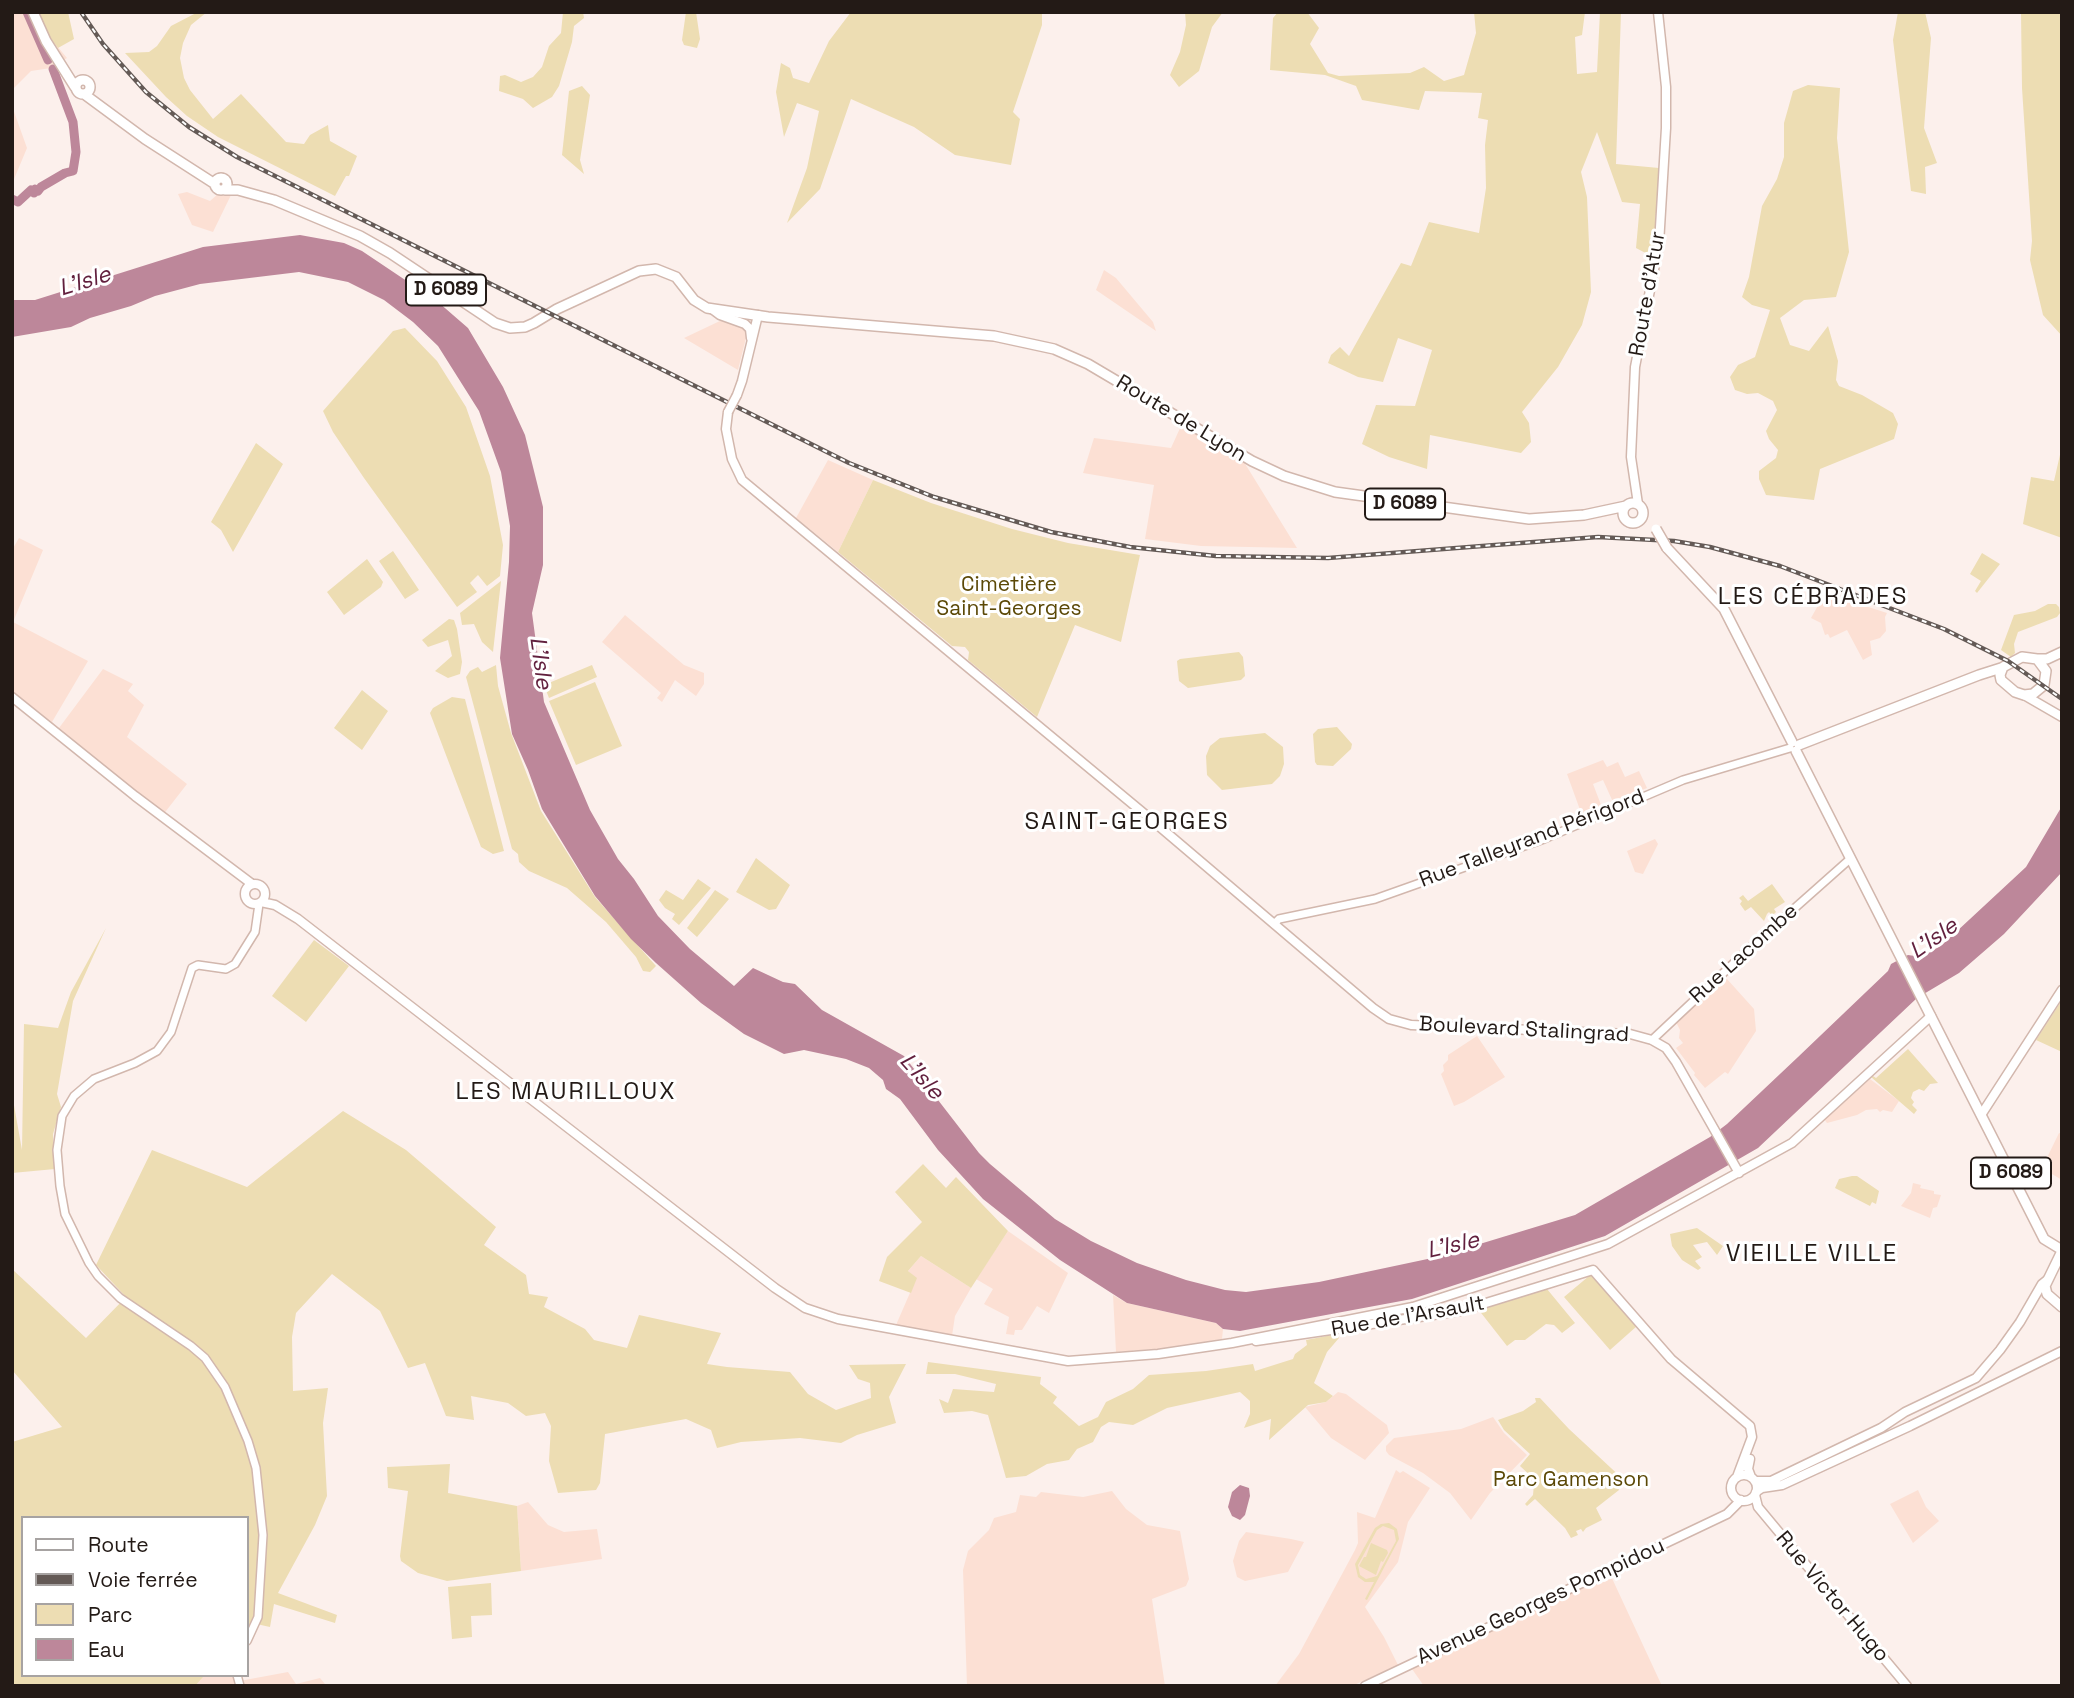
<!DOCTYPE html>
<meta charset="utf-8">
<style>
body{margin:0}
#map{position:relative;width:2074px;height:1698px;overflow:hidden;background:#fcf0ec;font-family:"Space Grotesk",sans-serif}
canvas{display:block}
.frame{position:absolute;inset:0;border:14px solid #231a16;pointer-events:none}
.legend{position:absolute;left:21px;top:1516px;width:228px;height:161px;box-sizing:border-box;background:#fff;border:2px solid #a7a3a2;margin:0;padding:9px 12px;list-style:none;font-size:21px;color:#231a16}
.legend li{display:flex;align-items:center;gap:14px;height:35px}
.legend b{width:35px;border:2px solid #a7a3a2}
</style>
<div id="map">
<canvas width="2074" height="1698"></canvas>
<div class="frame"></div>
<ul class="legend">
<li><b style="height:9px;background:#fff"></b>Route</li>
<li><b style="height:9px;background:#645a56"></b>Voie ferrée</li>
<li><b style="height:19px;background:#edddb3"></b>Parc</li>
<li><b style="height:19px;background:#bd879a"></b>Eau</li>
</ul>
</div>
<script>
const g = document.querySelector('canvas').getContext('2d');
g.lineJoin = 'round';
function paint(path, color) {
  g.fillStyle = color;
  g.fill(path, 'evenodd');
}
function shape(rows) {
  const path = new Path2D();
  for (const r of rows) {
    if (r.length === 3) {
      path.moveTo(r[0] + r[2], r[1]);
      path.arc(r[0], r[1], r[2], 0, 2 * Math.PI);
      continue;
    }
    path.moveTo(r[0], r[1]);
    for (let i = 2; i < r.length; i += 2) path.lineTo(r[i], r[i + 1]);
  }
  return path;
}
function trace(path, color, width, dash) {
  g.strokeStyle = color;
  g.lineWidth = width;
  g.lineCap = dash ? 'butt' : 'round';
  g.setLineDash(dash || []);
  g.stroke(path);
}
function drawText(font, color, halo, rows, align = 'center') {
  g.font = font + ' "Space Grotesk",sans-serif';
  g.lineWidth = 6;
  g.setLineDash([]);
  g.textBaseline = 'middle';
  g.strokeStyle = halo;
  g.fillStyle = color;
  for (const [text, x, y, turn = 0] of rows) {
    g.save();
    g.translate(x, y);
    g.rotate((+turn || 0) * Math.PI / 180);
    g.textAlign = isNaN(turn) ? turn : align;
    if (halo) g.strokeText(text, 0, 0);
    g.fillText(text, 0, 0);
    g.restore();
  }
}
paint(shape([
 [12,12,38,12,47,34,67,58,51,68,31,71,12,90],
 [12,106,27,148,12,184],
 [187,192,210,201,218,194,231,195,213,232,192,225,178,194],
 [1104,270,1116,278,1153,322,1156,331,1096,290],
 [722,320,744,327,747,334,738,370,684,338],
 [1181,426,1244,462,1297,548,1201,546,1145,539,1154,485,1083,473,1094,438,1171,448],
 [828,460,873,480,838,552,796,518],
 [19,538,43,550,13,622,88,661,52,722,59,728,103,669,133,684,128,691,144,705,127,737,187,784,159,820,12,703,12,550],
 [1825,593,1887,613,1885,617,1886,631,1880,638,1870,641,1872,655,1863,660,1847,630,1830,638,1828,634,1825,635,1821,623,1811,618],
 [625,615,684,665,704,673,704,684,696,696,675,680,662,702,657,698,661,693,602,642],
 [1603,760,1607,767,1618,762,1625,777,1639,771,1647,788,1613,802,1603,780,1593,784,1603,810,1583,818,1567,774],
 [1655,839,1658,844,1643,874,1635,872,1627,851],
 [1722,979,1727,979,1754,1009,1756,1031,1728,1074,1725,1072,1705,1088,1694,1075,1695,1073,1676,1048,1683,1043,1679,1038,1680,1030,1676,1022],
 [1477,1036,1505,1077,1464,1102,1454,1106,1441,1074,1444,1071,1443,1065,1448,1060,1448,1055],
 [1870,1079,1899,1101,1892,1112,1883,1110,1880,1112,1877,1109,1866,1110,1857,1115,1827,1123,1824,1119],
 [2059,1133,2062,1134,2062,1180,2042,1168],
 [1913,1183,1921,1185,1920,1188,1934,1191,1934,1194,1941,1195,1937,1207,1933,1208,1930,1218,1901,1206,1911,1193],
 [1008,1231,1068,1273,1049,1313,1037,1306,1022,1330,1015,1330,1014,1335,1006,1334,1009,1317,984,1304,993,1289,976,1279],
 [921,1256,971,1288,955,1316,952,1336,896,1325,916,1279,908,1271],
 [1113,1295,1127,1303,1216,1323,1223,1329,1222,1339,1169,1348,1116,1352],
 [1338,1392,1346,1394,1387,1425,1389,1433,1365,1460,1331,1438,1305,1407,1326,1402],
 [1493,1417,1504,1433,1527,1455,1490,1493,1471,1520,1450,1493,1423,1473,1389,1455,1386,1451,1386,1446,1394,1438,1461,1429],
 [1396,1470,1400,1473,1403,1471,1430,1488,1408,1522,1398,1562,1365,1607,1384,1637,1398,1665,1352,1686,1275,1686,1299,1654,1355,1550,1358,1543,1357,1512,1375,1518],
 [1918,1490,1926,1507,1939,1521,1913,1543,1890,1504],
 [1112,1491,1126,1509,1147,1525,1180,1531,1189,1579,1186,1586,1152,1599,1165,1686,967,1686,963,1570,968,1551,989,1530,994,1518,1016,1512,1020,1495,1036,1497,1041,1492,1083,1497],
 [528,1502,548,1525,564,1532,597,1529,602,1559,521,1571,517,1506],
 [1246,1532,1291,1539,1304,1542,1288,1572,1245,1581,1237,1577,1233,1561,1239,1541],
 [1610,1574,1662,1686,1424,1686,1412,1669],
 [288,1672,296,1684,320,1678,325,1684,332,1686,195,1686,205,1675,234,1675,234,1682]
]), '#fce0d4');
paint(shape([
 [38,12,68,12,74,39,58,48,47,34],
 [198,12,207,12,191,25,183,43,180,58,184,78,190,90,213,119,241,94,286,142,304,144,310,135,328,125,330,141,357,156,349,176,346,176,335,196,218,137,187,116,166,97,125,53,149,52,157,46,171,26],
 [563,12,583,12,584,18,574,26,572,42,559,86,552,97,533,108,523,99,499,91,500,76,505,75,521,82,533,77,542,67,549,46,561,33],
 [686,12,696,12,700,39,697,48,684,45,682,40],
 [851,12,1042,12,1042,25,1013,112,1020,119,1011,165,955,155,914,127,851,99,820,189,787,223,807,168,819,111,797,103,784,137,776,92,781,63,790,68,793,78,809,83,829,41],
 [1185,12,1223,12,1212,27,1199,71,1179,87,1170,75,1180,52,1186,25],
 [1278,12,1307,12,1319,28,1310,44,1328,73,1339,76,1410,73,1424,67,1444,81,1464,75,1476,33,1474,12,1585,12,1582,35,1575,37,1577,74,1597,72,1600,12,1621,12,1616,164,1659,168,1653,257,1636,248,1640,204,1622,202,1597,132,1581,172,1587,197,1591,292,1582,325,1558,367,1522,412,1529,423,1531,442,1521,453,1430,435,1427,469,1389,457,1362,444,1376,405,1415,406,1432,350,1398,338,1383,382,1358,377,1328,363,1331,355,1340,347,1349,356,1401,263,1411,266,1429,222,1479,233,1486,188,1485,145,1488,120,1478,118,1482,93,1425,91,1419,110,1362,100,1356,86,1325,75,1270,70,1273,18],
 [1898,12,1925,12,1931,38,1924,128,1937,163,1925,167,1926,194,1911,191,1893,40],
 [2021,12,2062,12,2062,336,2043,315,2030,260,2032,241,2022,88],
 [1808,85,1840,88,1837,138,1849,252,1836,297,1804,300,1780,318,1790,345,1809,351,1828,326,1838,361,1836,380,1839,386,1862,395,1893,413,1898,424,1894,439,1820,469,1814,500,1766,495,1759,479,1759,471,1776,458,1778,450,1769,439,1766,431,1777,410,1773,401,1758,393,1747,394,1735,390,1730,377,1738,365,1755,357,1770,310,1752,305,1742,297,1749,277,1762,206,1777,179,1784,157,1784,123,1793,91],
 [582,86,590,95,580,160,584,174,562,155,569,91],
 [405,328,437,361,466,407,490,476,503,545,500,576,487,586,478,575,470,583,477,592,457,607,364,478,333,432,323,411,393,331],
 [256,443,283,464,233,552,221,530,211,522],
 [2062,446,2062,538,2023,524,2031,477,2054,481],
 [873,480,931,503,1012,529,1068,543,1140,555,1121,642,1075,625,1037,717,968,660,969,652,965,647,952,646,838,552],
 [393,551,419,590,405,599,379,561],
 [1982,553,2000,564,1977,593,1975,591,1981,581,1970,574],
 [367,559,383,582,381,587,344,615,327,592],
 [501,581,493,652,482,642,474,624,462,625,460,613],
 [2048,604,2056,604,2059,607,2060,613,2057,617,2018,632,2014,644,2015,653,2011,657,2001,650,2014,615,2035,611],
 [449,619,454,620,457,629,462,662,460,674,448,678,435,671,452,656,448,640,428,647,422,640],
 [1239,652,1243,657,1245,676,1241,680,1188,688,1179,681,1177,661,1180,659],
 [496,665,498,686,511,733,541,811,595,897,656,966,650,972,643,971,636,957,606,922,567,888,529,871,519,862,518,854,512,849,466,677,470,671,478,667,482,672],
 [592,665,597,677,549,698,544,685],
 [595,682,622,746,576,765,549,701],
 [362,690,388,711,362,750,334,728],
 [452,697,465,699,504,851,493,854,481,847,430,713,433,708],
 [1337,727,1352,744,1351,749,1333,766,1317,765,1315,762,1313,734,1318,729],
 [1265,733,1283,747,1284,764,1280,776,1272,784,1222,790,1207,775,1206,756,1210,746,1220,738],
 [756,858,790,885,776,909,769,910,736,892],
 [698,879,711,888,679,925,672,919,675,914,665,908,659,900,666,890,683,900],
 [1772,884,1785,902,1774,909,1776,912,1772,916,1769,912,1767,914,1764,921,1751,907,1745,911,1740,904,1742,901,1739,898,1743,895,1748,901],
 [715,890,729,899,697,937,687,928],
 [106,928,73,1001,57,1094,61,1107,53,1134,55,1169,12,1173,12,1094,22,1150,24,1024,58,1028,71,992],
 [314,940,349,966,306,1022,272,996],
 [2062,1000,2062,1052,2036,1040],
 [1908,1049,1938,1083,1930,1084,1924,1091,1919,1089,1913,1092,1911,1098,1914,1102,1912,1105,1917,1110,1914,1114,1871,1077,1873,1076,1876,1078],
 [343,1111,406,1150,496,1227,484,1245,526,1275,529,1294,548,1297,544,1307,585,1329,594,1340,627,1348,639,1315,721,1333,707,1364,727,1367,790,1372,808,1394,836,1410,871,1398,870,1383,858,1379,849,1365,906,1364,889,1397,896,1423,857,1435,841,1443,800,1438,741,1442,717,1448,711,1430,686,1419,605,1434,600,1483,596,1490,558,1493,549,1461,551,1426,545,1413,526,1416,508,1403,471,1396,474,1420,446,1416,425,1363,408,1368,380,1311,332,1274,296,1313,292,1337,293,1391,328,1388,323,1423,327,1496,315,1525,278,1593,337,1615,335,1623,274,1604,270,1627,252,1623,247,1634,247,1518,23,1518,23,1675,205,1675,195,1686,12,1686,12,1442,62,1427,12,1370,12,1269,86,1338,126,1297,96,1265,152,1150,247,1187],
 [923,1164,946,1188,956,1177,1008,1231,971,1288,921,1256,908,1271,917,1278,911,1293,879,1281,887,1257,922,1222,895,1192],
 [1852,1176,1857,1176,1879,1191,1876,1204,1872,1202,1870,1206,1835,1188,1839,1179],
 [1697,1228,1723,1246,1717,1255,1707,1242,1693,1245,1702,1257,1695,1261,1701,1268,1698,1270,1682,1260,1672,1246,1670,1234],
 [1594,1275,1637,1326,1610,1350,1564,1297,1589,1276],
 [1547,1289,1575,1323,1562,1333,1554,1325,1546,1324,1525,1340,1515,1340,1507,1346,1478,1309],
 [1337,1334,1339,1338,1327,1352,1314,1383,1333,1396,1326,1402,1308,1405,1269,1440,1271,1419,1244,1428,1250,1414,1250,1401,1240,1392,1167,1408,1133,1425,1109,1422,1101,1427,1093,1442,1077,1449,1069,1460,1047,1464,1026,1476,1006,1478,988,1415,972,1411,944,1413,939,1399,948,1403,953,1389,994,1392,996,1384,955,1374,926,1374,928,1362,1041,1377,1040,1384,1057,1397,1053,1403,1079,1426,1098,1417,1106,1402,1133,1389,1149,1375,1206,1371,1253,1364,1255,1371,1293,1359,1295,1354,1307,1345,1306,1340],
 [1535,1398,1540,1398,1569,1429,1625,1481,1618,1487,1619,1490,1596,1508,1602,1520,1586,1528,1583,1532,1581,1529,1576,1531,1578,1535,1571,1538,1565,1528,1535,1499,1527,1506,1525,1504,1533,1495,1534,1484,1532,1477,1520,1466,1530,1454,1504,1430,1498,1420,1523,1411,1536,1402],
 [450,1464,448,1493,517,1506,521,1571,447,1581,418,1573,401,1561,400,1556,408,1491,388,1488,387,1467],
 [1389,1523,1397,1529,1399,1539,1367,1600,1365,1599,1374,1582,1365,1582,1358,1577,1355,1564,1375,1528,1381,1524],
 [1383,1526,1394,1530,1396,1541,1377,1576,1366,1579,1360,1575,1358,1565,1377,1530],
 [1371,1543,1387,1550,1388,1553,1383,1562,1381,1561,1376,1575,1359,1566,1364,1557,1366,1557],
 [491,1583,492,1615,471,1616,472,1637,452,1639,448,1587]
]), '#edddb3');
paint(shape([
 [300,235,344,243,362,251,438,302,468,328,503,387,525,435,543,507,543,565,532,613,544,702,590,810,618,859,634,879,658,916,690,949,734,986,753,968,783,982,795,984,822,1010,904,1056,979,1153,990,1164,1055,1219,1091,1241,1137,1263,1186,1280,1225,1290,1246,1292,1319,1282,1437,1257,1575,1215,1710,1137,1727,1124,1798,1057,1888,971,1891,964,1908,955,1922,957,1942,945,2026,867,2062,806,2062,872,2004,934,1959,973,1917,998,1758,1148,1605,1236,1412,1299,1240,1331,1223,1329,1216,1323,1127,1303,1060,1260,983,1199,938,1150,900,1099,886,1089,883,1080,869,1068,846,1059,804,1050,784,1054,744,1034,701,1003,656,963,631,939,595,896,542,809,528,770,512,734,500,658,509,562,510,526,501,472,479,411,438,346,413,322,384,300,348,282,299,272,200,284,155,296,131,306,90,318,71,327,12,337,12,300,35,300,203,247],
 [1240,1485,1249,1488,1250,1496,1245,1515,1240,1520,1232,1516,1228,1507,1232,1492]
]), '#bd879a');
trace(shape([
 [27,12,48,60],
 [12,199,18,202,31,190,34,193,35,189,38,191,41,187,65,173,73,171,76,152,73,122,53,69]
]), '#bd879a', 9);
const tertiary = shape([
 [1274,924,1279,919,1375,899,1544,839,1683,780,1790,748],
 [1652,1040,1752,946,1850,859],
 [247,1641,258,1617,263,1535,256,1468,248,1441,225,1387,205,1358,191,1346,120,1298,98,1276,89,1263,65,1214,60,1186,57,1150,62,1116,74,1096,94,1079,135,1063,157,1051,171,1032,192,968,198,965,226,969,235,964,255,932,259,904],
 [237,1675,240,1686]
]);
const secondary = shape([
 [712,309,720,315,745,324,750,329,751,338],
 [737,395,742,381,758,315],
 [728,412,726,429,732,459,742,480,1147,816,1373,1008,1389,1019,1411,1025,1630,1034,1652,1040,1666,1048,1676,1062,1739,1173],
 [1638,504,1631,457,1635,367,1659,244,1666,128,1666,87,1658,12],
 [2024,695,2062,717],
 [12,697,135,796,252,884],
 [255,894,10],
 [261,902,275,905,298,919,775,1288,805,1308,838,1319,1068,1361,1158,1354,1232,1343,1413,1307,1608,1244,1792,1143,1931,1016],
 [1981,1115,2062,990],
 [1256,1341,1460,1311,1593,1270,1671,1359,1750,1426,1752,1437,1737,1477],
 [1750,1459,1748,1469,1751,1477],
 [1744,1488,13],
 [1755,1481,1771,1481,1881,1428,1905,1412,1976,1378,2000,1350,2020,1322,2042,1284,2047,1280],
 [1756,1492,1762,1488,1782,1485,1910,1426,2062,1351],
 [1755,1495,1758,1507,1907,1686],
 [1365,1686,1727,1514,1741,1500]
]);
const primary = shape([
 [33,12,46,41,75,87],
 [83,87,7],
 [84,94,145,139,215,184],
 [221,184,6],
 [225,190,238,190,274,200,360,236,390,253,495,323,510,328,525,327,534,323,557,309,639,271,656,269,676,277,694,300,707,308,768,317,994,336,1054,349,1088,364,1252,461,1284,476,1335,492,1529,519,1584,515,1626,506],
 [1633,513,10],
 [1667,548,1724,609,1792,742],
 [2022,657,2037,659,2046,671,2044,685,2033,694,2024,695,2015,692,2001,680,2000,675,2003,667,2022,657],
 [2037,659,2047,659,2062,652],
 [1799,745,1979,675,2001,668],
 [1796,751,2044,1239,2062,1250],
 [2062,1251,2045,1286,2047,1294,2062,1307]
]);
trace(tertiary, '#d2b7ad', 10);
trace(secondary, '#d2b7ad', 11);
trace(primary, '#d2b7ad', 12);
trace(tertiary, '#fff', 7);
trace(secondary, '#fff', 8);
trace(primary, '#fff', 9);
const rail = shape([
 [81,12,103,44,146,92,189,127,237,157,849,463,934,497,1051,532,1130,547,1216,556,1328,558,1598,537,1674,541,1710,547,1780,566,1944,629,2008,661,2062,699]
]);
trace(rail, '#645a56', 4.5);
trace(rail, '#fff', 2, [5]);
const secondaryBridge = shape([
 [728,412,737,395]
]);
const primaryBridge = shape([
 [1656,529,1667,548]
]);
trace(secondaryBridge, '#d2b7ad', 11, []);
trace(primaryBridge, '#d2b7ad', 12, []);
trace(secondaryBridge, '#fff', 8);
trace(primaryBridge, '#fff', 9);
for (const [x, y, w] of [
 [446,290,80],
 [1405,504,80],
 [2011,1173,80]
]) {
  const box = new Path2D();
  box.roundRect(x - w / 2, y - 15.5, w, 31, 5);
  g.fillStyle = '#fff';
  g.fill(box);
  trace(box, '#231a16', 2);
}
drawText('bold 19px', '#231a16', null, [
 ["D 6089",446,290],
 ["D 6089",1405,504],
 ["D 6089",2011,1173]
]);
drawText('21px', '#231a16', '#fff', [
 ["Route d'Atur",1648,294,-80],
 ["Route de Lyon",1181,419,31],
 ["Rue Talleyrand Périgord",1532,839,-21],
 ["Rue Lacombe",1744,954,-42],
 ["Boulevard Stalingrad",1524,1030,3],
 ["Rue de l'Arsault",1408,1317,-10],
 ["Rue Victor Hugo",1832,1597,50],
 ["Avenue Georges Pompidou",1541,1602,-25]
]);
drawText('21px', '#5b4806', '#fff', [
 ["Cimetière",1009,585],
 ["Saint-Georges",1009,609],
 ["Parc Gamenson",1571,1480]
]);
drawText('italic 23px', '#611f3d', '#fff', [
 ["L'Isle",85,282,-17],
 ["L'Isle",540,663,82],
 ["L'Isle",1934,939,-35],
 ["L'Isle",921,1077,48],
 ["L'Isle",1453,1246,-13]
]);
g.letterSpacing = '2px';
drawText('24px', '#231a16', '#fff', [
 ["LES CÉBRADES",1813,597],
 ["SAINT-GEORGES",1127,822],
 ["LES MAURILLOUX",566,1092],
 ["VIEILLE VILLE",1812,1254]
]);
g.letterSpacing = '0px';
</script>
